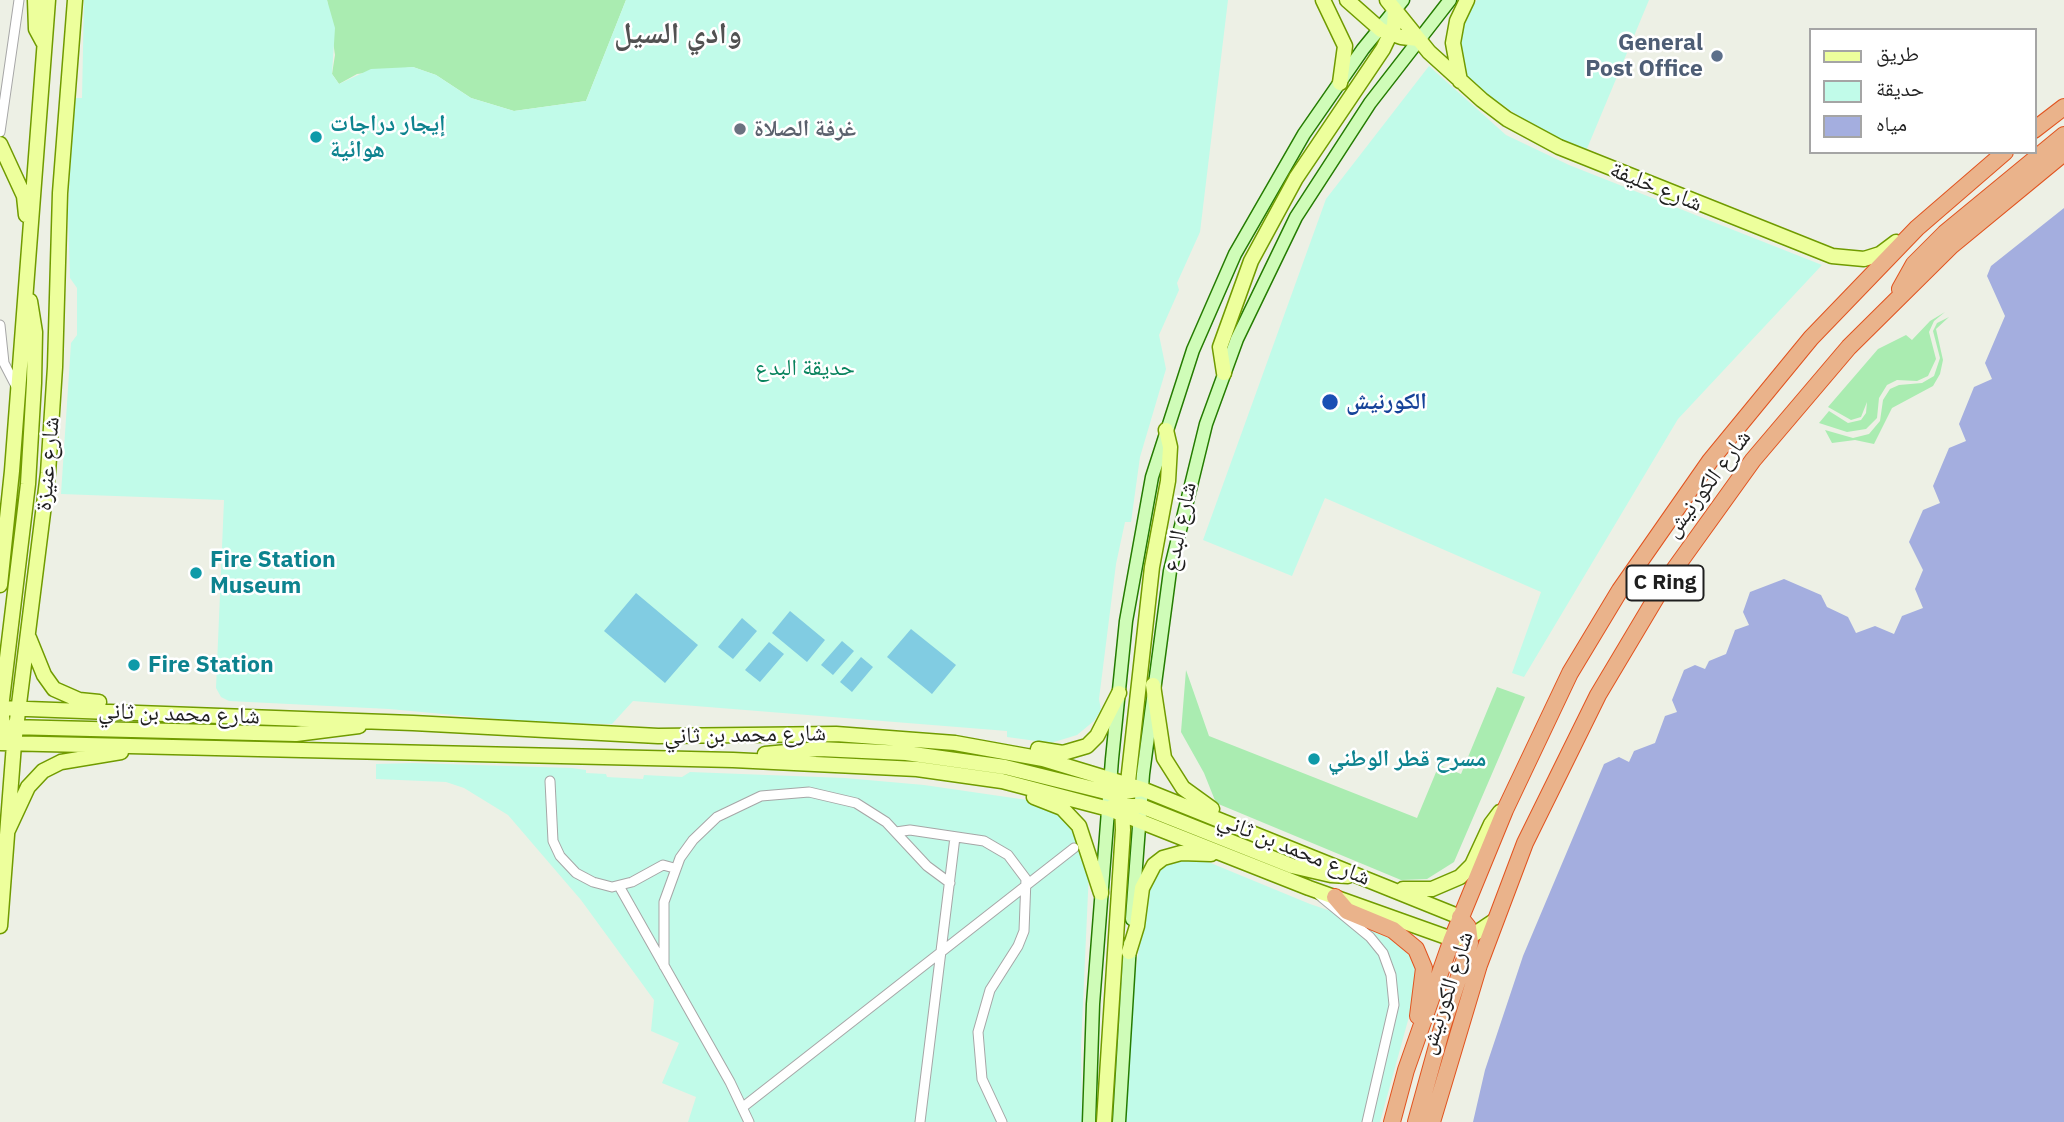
<!DOCTYPE html>
<meta charset="utf-8">
<style>
body{margin:0}
#map{position:relative;width:2064px;height:1122px;overflow:hidden;background:#edf0e5;font-family:"IBM Plex Sans","Noto Naskh Arabic",sans-serif}
canvas{display:block}
.legend{position:absolute;left:1809px;top:28px;width:228px;height:126px;box-sizing:border-box;background:#fff;border:2px solid #a5a5a5;margin:0;padding:9px 12px;list-style:none;font-size:21px;color:#1f1f1f}
.legend li{display:flex;align-items:center;gap:14px;height:35px}
.legend b{width:35px;border:2px solid #a5a5a5}
</style>
<div id="map">
<canvas width="2064" height="1122"></canvas>
<ul class="legend">
<li><b style="height:9px;background:#edff9c"></b>طريق</li>
<li><b style="height:19px;background:#c1fbe9"></b>حديقة</li>
<li><b style="height:19px;background:#a4aedf"></b>مياه</li>
</ul>
</div>
<script>
const g = document.querySelector('canvas').getContext('2d');
g.lineJoin = 'round';
function paint(path, color) {
  g.fillStyle = color;
  g.fill(path, 'evenodd');
}
function shape(rows) {
  const path = new Path2D();
  for (const r of rows) {
    path.moveTo(r[0], r[1]);
    for (let i = 2; i < r.length; i += 2) path.lineTo(r[i], r[i + 1]);
  }
  return path;
}
function trace(path, color, width, dash) {
  g.strokeStyle = color;
  g.lineWidth = width;
  g.lineCap = dash ? 'butt' : 'round';
  g.setLineDash(dash || []);
  g.stroke(path);
}
function drawText(font, color, halo, rows, align = 'center') {
  g.font = font + ' "IBM Plex Sans","Noto Naskh Arabic",sans-serif';
  g.lineWidth = 5;
  g.setLineDash([]);
  g.textBaseline = 'middle';
  g.strokeStyle = halo;
  g.fillStyle = color;
  for (const [text, x, y, turn = 0] of rows) {
    g.save();
    g.translate(x, y);
    g.rotate((+turn || 0) * Math.PI / 180);
    g.textAlign = isNaN(turn) ? turn : align;
    if (halo) g.strokeText(text, 0, 0);
    g.fillText(text, 0, 0);
    g.restore();
  }
}
paint(shape([
 [327,0,626,0,586,101,514,111,471,98,436,75,413,67,357,74,339,84,332,74,335,55],
 [1945,312,1934,321,1929,332,1936,359,1928,376,1917,381,1897,380,1887,385,1879,398,1877,418,1866,429,1847,432,1819,423,1829,411,1848,423,1861,420,1866,413,1867,402,1861,417,1851,420,1828,407,1878,349,1906,335,1912,340,1930,321],
 [1949,317,1936,329,1943,360,1940,374,1933,386,1892,408,1874,444,1855,440,1832,443,1825,430,1853,438,1869,434,1880,421,1883,400,1890,389,1899,385,1922,383,1934,376,1940,358,1933,331,1937,323],
 [1186,670,1209,736,1417,818,1439,765,1461,774,1497,687,1525,697,1454,862,1427,879,1401,880,1216,803,1204,773,1181,732]
]), '#aaecb1');
paint(shape([
 [84,0,327,0,335,28,332,74,339,84,371,69,413,67,436,75,471,98,514,111,586,101,626,0,1228,0,1200,232,1177,283,1179,290,1159,335,1166,369,1140,457,1131,522,1125,522,1116,564,1099,699,1101,710,1094,721,1077,735,1051,743,1007,737,1007,731,633,701,612,724,541,723,389,709,229,701,221,697,216,688,224,500,61,494,71,343,77,335,77,288,70,278,68,214,73,98,82,98],
 [1477,0,1649,0,1586,151,1536,128,1471,83,1458,58,1463,20],
 [1429,66,1506,135,1569,165,1822,265,1678,419,1524,677,1512,673,1541,592,1325,498,1292,576,1203,540,1326,199],
 [413,763,572,768,586,770,586,773,606,774,607,777,643,779,644,775,682,777,690,772,845,778,924,785,1041,802,1071,822,1089,871,1081,1047,1082,1122,688,1122,696,1097,662,1083,679,1043,651,1031,654,1000,581,900,508,815,464,788,446,782,376,779,376,764],
 [1172,858,1201,859,1310,904,1375,926,1403,943,1416,965,1415,995,1380,1122,1125,1122,1134,983,1149,878]
]), '#c1fbe9');
paint(shape([
 [636,593,698,645,665,683,604,631],
 [790,611,825,640,807,662,772,633],
 [742,618,757,631,733,659,718,647],
 [911,629,956,665,932,694,887,657],
 [842,641,854,651,833,675,821,665],
 [769,642,784,654,760,682,745,670],
 [861,657,873,667,852,692,840,682]
]), '#81cce2');
paint(shape([
 [2064,208,2064,1122,1473,1122,1485,1070,1523,956,1604,764,1619,757,1629,762,1634,751,1655,743,1665,716,1677,712,1672,700,1684,670,1695,665,1705,669,1709,661,1726,654,1735,630,1749,625,1743,612,1750,592,1784,579,1821,595,1827,607,1848,617,1856,633,1875,626,1894,634,1902,616,1923,608,1915,589,1923,570,1909,542,1923,510,1940,503,1933,486,1949,448,1966,441,1959,424,1974,387,1992,379,1985,363,2005,316,1987,276,1991,266]
]), '#a4aedf');
const street = shape([
 [0,132,19,0],
 [0,325,4,363,18,390],
 [550,781,553,841,560,856,576,873,593,882,612,887,632,882,663,865,674,868],
 [896,832,910,830,984,841,1008,855,1026,879,1024,931,1018,946,990,990,978,1032,982,1079,1002,1122],
 [619,886,730,1082,749,1122],
 [1319,895,1370,937,1383,953,1391,975,1394,1005,1367,1122],
 [664,966,664,902,680,858,693,840,717,817,761,796,809,792,856,803,886,822,927,866,950,883],
 [743,1107,1074,848],
 [920,1122,955,837]
]);
const secondary = shape([
 [1132,919,1143,774,1170,571,1206,424,1237,339,1296,217,1370,103,1450,0],
 [1089,1122,1093,1004,1112,759,1126,621,1152,477,1193,350,1235,254,1304,134,1363,49,1403,0],
 [1119,1122,1130,944]
]);
const primary = shape([
 [35,0,36,29,43,42],
 [1323,0,1345,46,1340,83],
 [1347,0,1381,30,1401,37,1418,39],
 [1387,0,1429,52,1482,100,1507,119,1559,147,1832,256,1864,259,1880,254,1896,242],
 [1460,81,1453,43,1457,21,1467,0],
 [0,144,24,196,26,215],
 [1224,373,1220,347,1251,261,1296,178,1383,49,1394,26,1395,10],
 [0,585,12,471,48,0],
 [29,638,44,675,54,689,79,700,99,702],
 [1153,685,1164,758,1183,788,1212,809],
 [0,708,413,723,658,736,836,734,955,743,1043,759,1142,789,1460,917],
 [9,727,296,734,359,726],
 [0,743,733,760,917,769,1002,781,1109,809,1309,888,1452,939,1470,937,1494,921],
 [14,744,4,733,1,708,28,484,34,383,35,332,30,301],
 [1038,749,1063,753,1087,746,1097,736,1119,693],
 [765,754,819,749,906,753,1005,767,1114,794,1142,789],
 [1127,791,1152,567,1168,481,1170,447,1166,430],
 [1034,797,1062,808,1079,826,1101,893],
 [1113,806,1141,806,1292,866,1331,875,1348,876],
 [8,830,28,787,43,771,61,762,121,752],
 [1403,889,1432,889,1460,877,1472,865,1491,824,1500,812],
 [0,926,14,744,48,473,55,367,60,193,75,0],
 [1129,952,1137,926,1142,888,1154,865,1163,858,1181,853,1211,854],
 [1104,1122,1123,830,1122,805]
]);
const highway = shape([
 [2034,130,2064,107],
 [1900,289,1914,264,1945,233,2064,135],
 [1335,897,1347,911,1393,930,1416,949,1424,968,1418,1016],
 [1392,1122,1406,1070,1452,939,1505,810,1570,673,1620,590,1710,461,1811,338,1917,228,2005,152],
 [1416,1122,1442,1028,1470,943,1468,927,1460,917],
 [1432,1122,1479,965,1525,843,1598,695,1666,581,1753,460,1849,347,1951,246,2064,153]
]);
trace(street, '#a6a6a6', 11);
trace(secondary, '#247c01', 15);
trace(primary, '#709b00', 17);
trace(highway, '#e1531f', 18);
trace(street, '#fff', 9);
trace(secondary, '#cffcb8', 12);
trace(primary, '#edff9c', 14);
trace(highway, '#eab38b', 16);
for (const [x, y, r, color] of [
 [1717,56,7,"#5c6f8a"],
 [740,129,7,"#6b7280"],
 [316,137,7,"#0f9aa8"],
 [1330,402,9,"#1a4fb4"],
 [196,573,7,"#0f9aa8"],
 [134,665,7,"#0f9aa8"],
 [1314,759,7,"#0f9aa8"]
]) {
  const dot = new Path2D();
  dot.arc(x, y, r, 0, 2 * Math.PI);
  g.fillStyle = color;
  g.fill(dot);
  trace(dot, '#fff', 2.5);
}
for (const [x, y, w] of [
 [1665,583,77]
]) {
  const box = new Path2D();
  box.roundRect(x - w / 2, y - 17.5, w, 35, 5);
  g.fillStyle = '#fff';
  g.fill(box);
  trace(box, '#1f1f1f', 2);
}
drawText('bold 21px', '#1f1f1f', null, [
 ["C Ring",1665,583]
]);
drawText('bold 23px', '#4e5e75', '#fff', [
 ["General",1703,43],
 ["Post Office",1703,69]
], 'right');
drawText('bold 23px', '#0d838f', '#fff', [
 ["إيجار دراجات",330,124],
 ["هوائية",330,150],
 ["Fire Station",210,560],
 ["Museum",210,586],
 ["Fire Station",148,665],
 ["مسرح قطر الوطني",1328,759]
], 'left');
drawText('bold 23px', '#5b616d', '#fff', [
 ["غرفة الصلاة",754,129]
], 'left');
drawText('23px', '#1f1f1f', '#fff', [
 ["شارع خليفة",1656,187,22],
 ["شارع عنيزة",48,464,-85],
 ["شارع الكورنيش",1708,484,-53],
 ["شارع البدع",1180,527,-78],
 ["شارع محمد بن ثاني",179,714,2],
 ["شارع محمد بن ثاني",745,735,-1],
 ["شارع محمد بن ثاني",1294,849,22],
 ["شارع الكورنيش",1447,993,-72]
]);
drawText('23px', '#08835d', '#fff', [
 ["حديقة البدع",805,368]
]);
drawText('bold 23px', '#164399', '#fff', [
 ["الكورنيش",1346,402]
], 'left');
drawText('bold 30px', '#525252', '#fff', [
 ["وادي السيل",678,34]
]);
</script>
